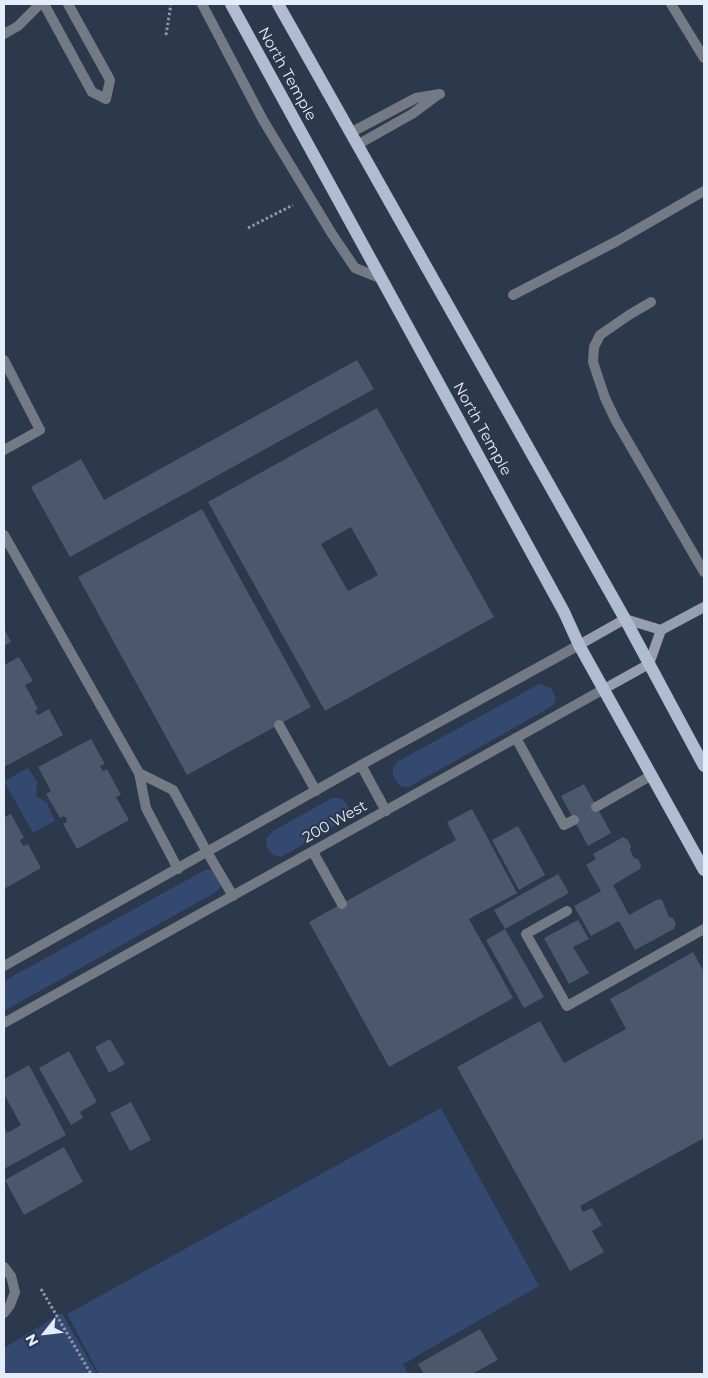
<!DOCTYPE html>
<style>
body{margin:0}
#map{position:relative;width:708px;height:1378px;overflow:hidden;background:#2c384c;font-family:Montserrat,sans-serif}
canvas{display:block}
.frame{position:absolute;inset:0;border:5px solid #e6edfa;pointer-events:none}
.north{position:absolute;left:20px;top:1308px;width:50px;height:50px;-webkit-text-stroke:4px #2c384c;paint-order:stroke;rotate:241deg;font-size:14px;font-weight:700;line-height:20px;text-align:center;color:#e6edfa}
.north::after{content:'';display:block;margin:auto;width:18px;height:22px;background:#e6edfa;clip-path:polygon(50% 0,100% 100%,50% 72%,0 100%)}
</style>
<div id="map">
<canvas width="708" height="1378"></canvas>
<div class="frame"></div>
<div class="north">N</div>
</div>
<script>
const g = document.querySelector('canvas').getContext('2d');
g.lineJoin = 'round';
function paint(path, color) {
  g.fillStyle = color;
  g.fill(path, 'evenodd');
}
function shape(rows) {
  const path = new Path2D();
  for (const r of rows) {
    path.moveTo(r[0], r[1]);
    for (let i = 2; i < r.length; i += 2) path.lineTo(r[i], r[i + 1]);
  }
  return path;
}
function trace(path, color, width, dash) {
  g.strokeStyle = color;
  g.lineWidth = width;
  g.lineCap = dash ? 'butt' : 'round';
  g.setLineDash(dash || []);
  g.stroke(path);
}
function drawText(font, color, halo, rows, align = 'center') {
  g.font = font + ' Montserrat,sans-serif';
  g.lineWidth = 4.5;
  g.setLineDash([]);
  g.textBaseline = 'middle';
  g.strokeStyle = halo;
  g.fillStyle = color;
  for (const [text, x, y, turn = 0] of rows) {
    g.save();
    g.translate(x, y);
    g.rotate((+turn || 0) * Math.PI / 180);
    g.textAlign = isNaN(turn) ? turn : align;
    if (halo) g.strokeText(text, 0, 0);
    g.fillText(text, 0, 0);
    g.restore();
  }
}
paint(shape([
 [539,684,551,688,556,698,554,704,549,708,409,787,403,787,398,784,393,775,393,769,397,762],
 [28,768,37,782,36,796,47,803,55,821,33,833,4,781],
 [332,798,339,798,346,802,349,809,349,815,344,821,283,856,278,857,272,854,266,845,267,838,273,831],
 [210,869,215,872,221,882,220,888,216,892,4,1011,4,981,205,870],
 [441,1108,539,1286,403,1364,408,1374,99,1374,67,1314],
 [62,1313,97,1374,4,1374,4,1348]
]), '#334970');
paint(shape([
 [357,360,374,389,70,557,31,487,81,459,104,500],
 [377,408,494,617,325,711,208,502],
 [351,527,378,575,348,591,321,544],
 [202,509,311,707,187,775,78,577],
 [4,628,11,642,4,646],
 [19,657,33,681,25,685,38,709,35,711,38,715,49,709,63,735,4,767,4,665],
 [91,739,105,764,100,766,103,771,107,769,121,795,116,797,129,820,77,849,63,824,67,822,66,818,64,816,60,818,46,794,51,791,38,767],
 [584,784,611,833,588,846,561,796],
 [472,809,517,893,469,919,513,998,389,1067,309,922,456,840,447,822],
 [4,814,5,817,11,814,24,838,20,840,23,846,28,844,41,868,4,889],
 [518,826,545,875,519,890,492,840],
 [623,837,628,840,631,846,630,850,634,858,638,859,641,865,640,869,613,885,629,915,658,899,662,900,669,917,673,918,676,924,674,929,635,950,619,921,591,936,574,906,601,891,586,865,596,859,593,854],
 [558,874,569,893,505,929,494,910],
 [578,920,589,939,573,947,589,973,569,984,544,938],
 [505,929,544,997,524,1008,486,940],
 [693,952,704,972,704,1138,580,1206,583,1212,592,1208,602,1225,592,1231,604,1252,570,1271,457,1067,540,1021,564,1063,626,1029,610,999],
 [110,1039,125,1064,109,1073,95,1047],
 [69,1051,97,1102,80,1112,83,1118,71,1125,39,1068],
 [29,1065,66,1135,4,1169,4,1127,7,1133,21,1125,4,1094,4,1079],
 [131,1102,151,1140,130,1151,110,1113],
 [64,1147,83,1182,24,1215,5,1180],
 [480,1329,498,1360,472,1374,424,1374,418,1364]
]), '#4a576c');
trace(shape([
 [166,35,171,4],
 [248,228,293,205],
 [41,1289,91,1374]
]), '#8e98a8', 3, [2.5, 2.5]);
trace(shape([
 [44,4,92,92,106,99,110,80,68,4],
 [202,4,263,120,332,234,355,268,380,278],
 [672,4,671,4,704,58],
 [350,133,416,98,440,94],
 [357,145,412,114,439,94],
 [513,295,617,241,704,191],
 [651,302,629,315,600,335,594,347,593,362,605,398,616,421,704,572],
 [4,360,40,430,4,450],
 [4,535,139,773,146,808,178,869],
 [279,725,316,791],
 [516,738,564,825,574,820],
 [139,773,173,790,207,852],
 [596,807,652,775],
 [313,852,342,904],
 [567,911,526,934,567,1006,704,929]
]), '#747a84', 10);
trace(shape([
 [4,34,18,26,40,4],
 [361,765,386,811],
 [207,852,233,896],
 [4,966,361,765,579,645],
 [4,1023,604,689],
 [4,1267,11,1276,15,1292,10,1305,4,1313]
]), '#747a84', 10);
trace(shape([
 [579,645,625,619,661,630,704,607],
 [604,689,649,664,661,630]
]), '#969faf', 10);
trace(shape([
 [231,4,564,612,579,645,704,870],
 [278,4,625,619,704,766]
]), '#afbcd1', 12);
drawText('15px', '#e6edfa', '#2c384c', [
 ["North Temple",287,74,61],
 ["North Temple",482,429,61],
 ["200 West",335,822,-29]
]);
</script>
